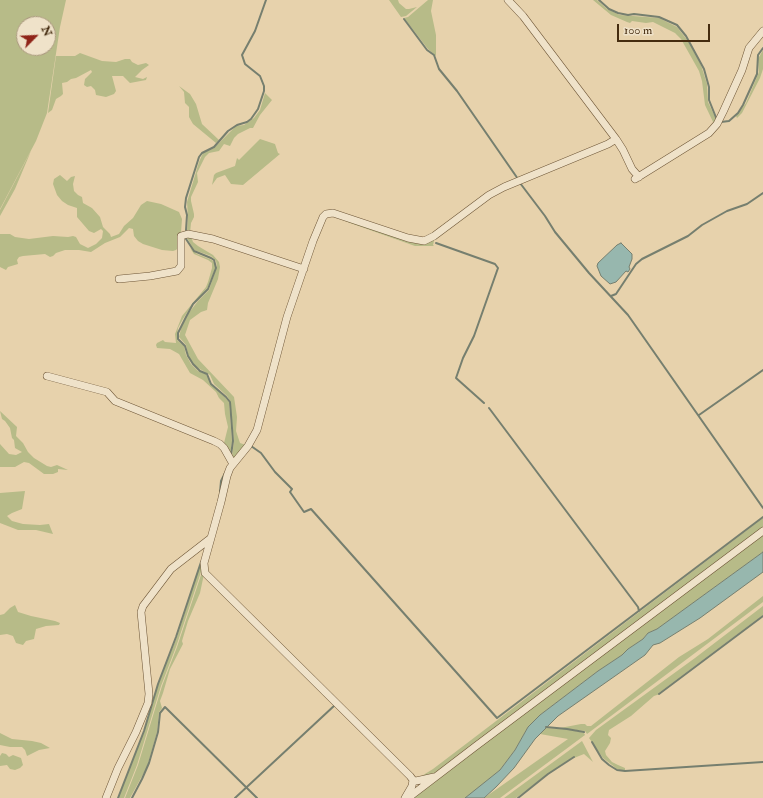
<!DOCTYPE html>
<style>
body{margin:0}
#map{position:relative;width:763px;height:798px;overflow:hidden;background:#e7d2ac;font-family:"IM FELL Double Pica",serif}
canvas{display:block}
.north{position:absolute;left:16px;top:16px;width:40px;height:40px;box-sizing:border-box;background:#efe2c9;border:1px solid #ab997f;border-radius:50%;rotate:66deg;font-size:11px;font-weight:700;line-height:16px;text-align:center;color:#452c10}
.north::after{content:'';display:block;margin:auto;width:14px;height:18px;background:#8f2418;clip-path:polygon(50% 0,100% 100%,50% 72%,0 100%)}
.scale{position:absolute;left:617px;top:24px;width:93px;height:18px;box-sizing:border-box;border:2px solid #452c10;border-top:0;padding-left:5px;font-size:12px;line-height:14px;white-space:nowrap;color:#452c10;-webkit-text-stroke:3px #efe2c9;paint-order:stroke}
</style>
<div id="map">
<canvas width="763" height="798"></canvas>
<div class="north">N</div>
<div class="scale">100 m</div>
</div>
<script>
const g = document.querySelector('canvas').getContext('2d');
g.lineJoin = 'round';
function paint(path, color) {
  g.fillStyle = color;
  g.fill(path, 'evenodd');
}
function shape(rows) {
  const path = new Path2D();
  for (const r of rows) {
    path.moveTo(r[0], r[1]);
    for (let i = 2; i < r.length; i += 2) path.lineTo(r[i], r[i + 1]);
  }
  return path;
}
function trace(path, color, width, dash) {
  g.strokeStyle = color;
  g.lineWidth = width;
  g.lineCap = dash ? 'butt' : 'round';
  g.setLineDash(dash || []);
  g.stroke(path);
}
paint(shape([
 [0,0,66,0,60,27,47,113,36,141,0,209],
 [24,24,48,24,48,48,24,48],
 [389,0,398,0,399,3,406,9,409,9,417,7,406,16,401,17],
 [428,0,433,0,431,11,436,35,436,56,428,49,404,18,408,17],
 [593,0,597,0,607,9,620,15,659,18,677,27,688,41,701,65,707,84,708,102,717,121,714,124,705,105,702,81,699,71,681,39,675,33,653,22,646,23,632,21,630,23,627,22,611,15],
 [763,50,763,69,760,78,742,113,737,118,736,116,746,103,759,72,758,59],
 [80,53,102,61,116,62,125,59,130,59,132,62,138,65,146,63,149,65,142,70,135,77,143,79,147,77,146,80,130,83,123,76,112,76,116,91,114,94,106,97,96,95,95,90,91,86,87,87,84,85,85,79,92,72,91,70,76,78,71,79,67,82,62,83,63,94,61,96,56,99,52,110,48,113,56,56,75,56],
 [179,86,190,94,196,104,202,124,219,140,216,143,193,124,189,117,189,107,185,103,184,92],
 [265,93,272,100,260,115,253,128,250,128,238,134,234,138,230,146,224,144,219,151,209,153,205,157,197,173,198,182,191,197,191,201,194,214,194,217,191,223,190,233,187,232,188,218,187,202,199,162,203,153,214,148,236,126,244,125,254,118,260,110],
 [260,139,275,144,278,153,280,154,243,185,231,184,225,175,217,178,212,185,214,175,216,173,235,166,237,158,239,160],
 [31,151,15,189,0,216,0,210],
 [60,175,67,181,71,177,75,176,73,184,74,191,78,195,82,197,83,203,92,208,100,217,103,227,110,234,111,237,119,234,124,226,133,218,141,205,147,201,161,204,179,212,182,219,180,246,176,250,173,251,162,250,143,244,138,241,134,236,133,229,129,228,120,237,105,243,91,252,79,250,65,250,56,253,53,256,50,257,45,254,23,256,19,257,17,260,18,264,8,267,6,270,0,267,0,234,10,234,15,237,29,239,53,236,68,237,73,236,76,237,80,244,88,248,96,244,102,238,103,231,101,229,94,233,89,231,77,217,77,208,68,205,62,201,57,195,53,184,54,179],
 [331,215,419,244,425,243,432,239,434,241,433,245,434,246,415,246,350,223],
 [187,235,191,236,193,242,198,246,213,255,219,262,220,267,218,279,208,303,207,310,201,312,190,320,185,335,198,359,234,397,237,417,236,431,240,443,246,445,235,460,232,457,234,441,230,401,227,396,214,384,210,375,195,366,189,358,186,345,179,337,181,329,188,314,198,301,209,290,217,266,216,261,211,256,194,250,187,238],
 [190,248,197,254,212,260,215,264,215,269,208,287,192,305,183,319,178,328,177,338,177,340,184,346,186,355,191,364,198,371,206,374,212,385,224,396,229,402,232,442,230,455,224,443,228,427,225,414,224,403,219,398,216,392,203,380,190,373,179,354,170,349,157,348,156,345,157,343,163,340,165,342,176,343,175,334,182,316,206,287,208,282,212,268,212,263,208,260,194,254],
 [0,411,17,427,16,436,23,443,28,452,34,458,47,466,51,467,57,465,68,470,58,469,58,472,53,474,44,474,29,463,24,462,15,467,0,467,0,444,9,454,16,455,22,452,15,448,14,440,12,438,10,428,5,421,2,419],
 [25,491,22,509,12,513,7,516,12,521,23,524,40,525,49,524,53,534,36,530,18,530,0,523,0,493],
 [763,518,763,528,434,774,420,777,433,769],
 [763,533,763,552,657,629,648,633,643,639,628,649,622,655,598,671,540,715,528,727,515,750,500,770,472,793,465,798,411,798],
 [206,547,204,563,176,647,161,686,137,765,124,798,118,798,144,731,158,684,177,637],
 [202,572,204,574,200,593,188,621,182,641,183,644,170,669,163,693,160,701,162,708,159,712,157,732,147,767,130,798,125,798,138,765,162,686,177,647],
 [763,596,763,602,587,734,585,731,560,728,581,724,585,724,587,726,591,726,679,657,708,639],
 [15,605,18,612,31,616,55,621,60,623,59,625,46,626,36,629,34,639,26,641,23,645,16,643,13,636,7,634,0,635,0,615,4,614,10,608],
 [763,606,763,615,659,693,660,694,654,696,631,716,609,730,608,735,611,738,610,743,605,751,606,755,612,762,618,765,625,768,625,771,617,769,603,758,589,738,596,730,695,658],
 [546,728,567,729,584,733,585,735,500,798,484,798,568,739,540,734],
 [0,733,12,739,32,741,41,743,50,748,39,750,27,756,25,750,22,747,10,747,0,745],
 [582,741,593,762,584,754,574,758,573,757,548,774,516,798,504,798],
 [2,753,6,754,9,757,13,755,21,758,23,765,20,768,15,770,10,769,7,765,0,766,0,756]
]), '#b7bb88');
const water = shape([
 [621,243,632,254,632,259,629,267,630,269,628,272,626,271,616,282,610,284,601,276,597,266,598,263,617,245,621,243],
 [763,552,763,572,700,618,660,643,653,645,645,655,558,716,535,739,514,768,496,787,484,798,465,798,500,770,515,750,528,727,540,715,598,671,622,655,628,649,643,639,648,633,657,629,763,552]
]);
paint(water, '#97b7ae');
trace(water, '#767f6f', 1);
trace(shape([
 [599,0,609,9,618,13,628,15,634,14,659,17,677,25,686,36,704,69,709,87,709,100,717,120],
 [404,19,427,50,434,55,439,69,457,91,518,179],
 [721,122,729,121,738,113,743,105,757,74,758,55,763,48],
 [520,183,545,216,555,232,589,273,628,315,763,508],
 [186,230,187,215,185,207,186,198,199,157,202,153,214,147,228,131,237,125,247,122,251,119,258,109,264,91,264,86,260,76,245,64,242,55,255,31,266,0],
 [186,239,194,251,211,258,214,260,216,268,208,289,193,304,186,317,178,333,178,339,185,346,188,356,193,364,200,371,207,374,211,384,226,397,230,402,233,441,231,455],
 [436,243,495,264,498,268,474,336,463,358,456,378,484,403],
 [611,296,616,294,636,264,642,259,688,236,702,225,727,211,747,204,763,193],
 [489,408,638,607,639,611],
 [699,415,763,370],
 [251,446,261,453,275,472,292,489,290,492,304,512,311,509,497,718,763,517],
 [220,492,221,481,225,473],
 [659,694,763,616],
 [546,727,567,729,584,732],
 [592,742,602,759,609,765,617,770,625,771,763,762],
 [118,798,144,731,158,684,176,637,201,562],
 [132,798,142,779,149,763,158,732,160,713,165,707,257,798],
 [235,798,335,705],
 [518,798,548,774,574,757]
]), '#767f6f', 2);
const street = shape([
 [508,0,523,16,616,139,623,150,632,169,639,177],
 [635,179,709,133,717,124,723,112,742,70,749,48,763,31],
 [119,279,150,276,177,271,181,266,181,236,188,234,213,239,304,269],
 [47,376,107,392,115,401,214,441,220,444,224,448,233,464],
 [211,538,204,563,205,573,410,776,413,780,412,786,405,798],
 [413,780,416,781,434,777],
 [106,798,118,768,136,732,148,703,149,694,141,612,143,606,171,569,211,538,221,502,227,476,230,468,248,446,257,430,287,317,313,241,323,217,326,214,333,213,408,238,424,241,434,236,489,195,504,187,608,144,616,139],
 [408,798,476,746,763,531]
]);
trace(street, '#6e5637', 8);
trace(street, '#efe2c9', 7);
</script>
